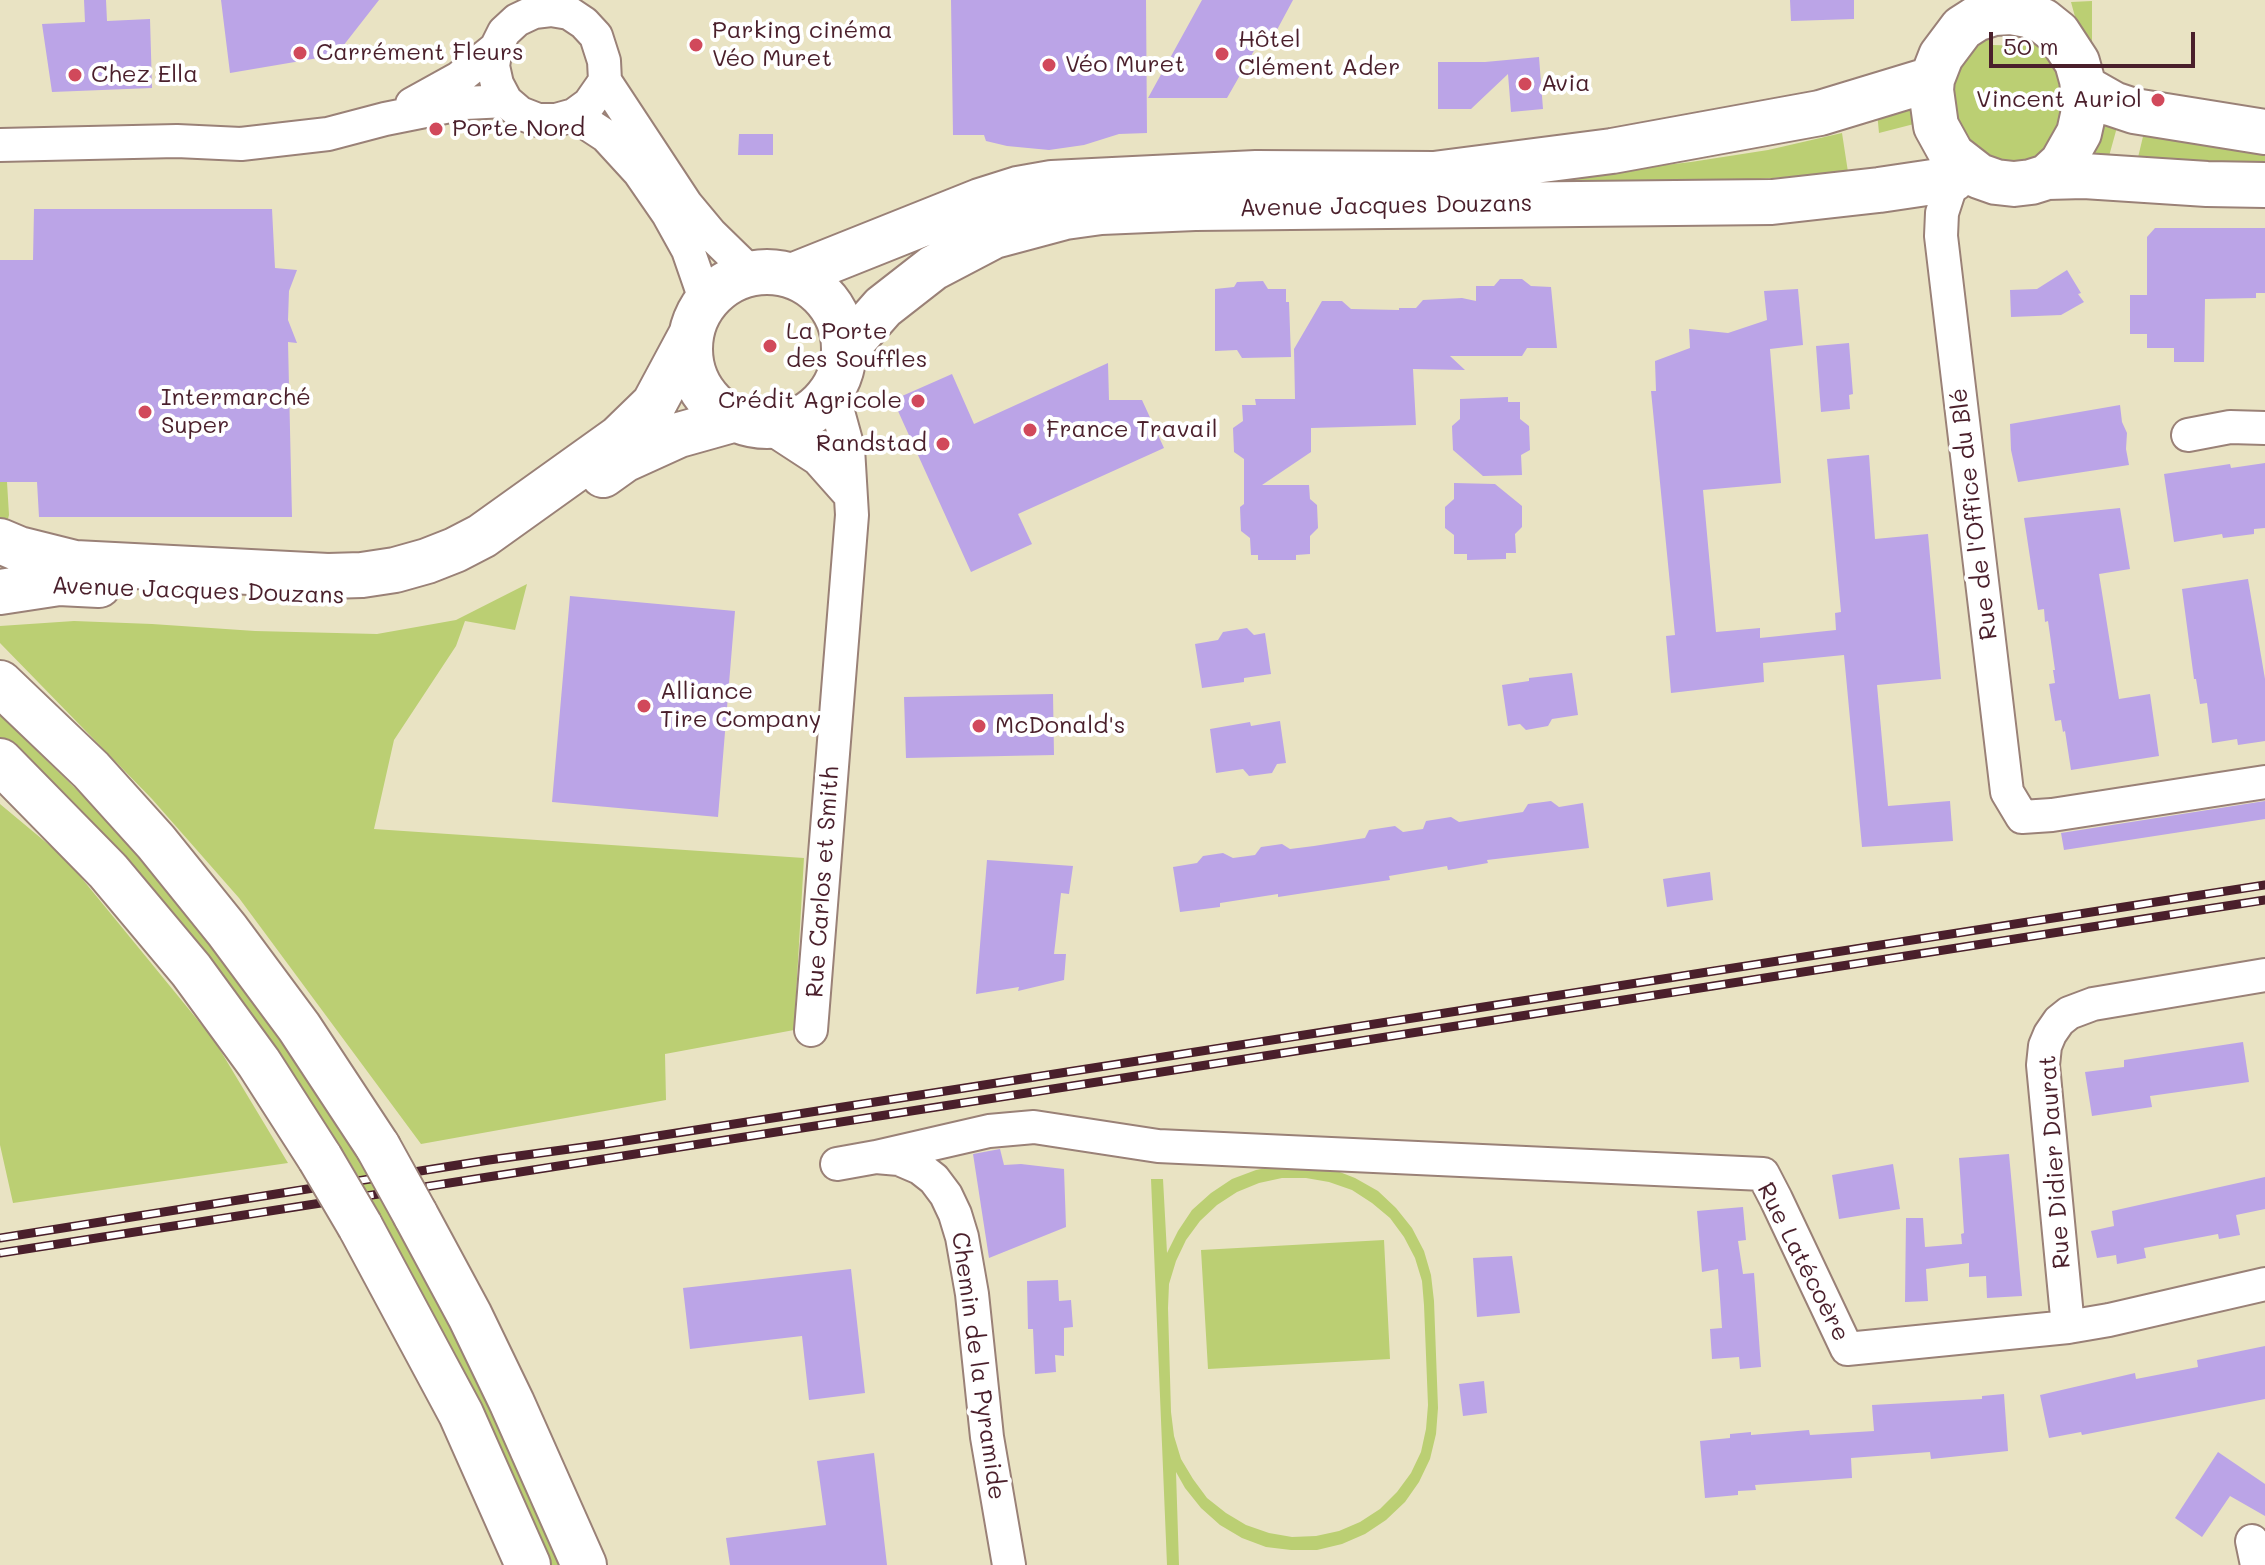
<!DOCTYPE html>
<meta charset="utf-8">
<style>
body{margin:0}
#map{position:relative;width:2265px;height:1565px;overflow:hidden;background:#e9e3c3;font-family:Mali,sans-serif}
canvas{display:block}
.scale{position:absolute;left:1989px;top:32px;width:206px;height:36px;box-sizing:border-box;border:4px solid #4a1f2b;border-top:0;padding-left:10px;font-size:24px;line-height:28px;white-space:nowrap;color:#4a1f2b;-webkit-text-stroke:6px #fff;paint-order:stroke}
</style>
<div id="map">
<canvas width="2265" height="1565"></canvas>
<div class="scale">50 m</div>
</div>
<script>
const g = document.querySelector('canvas').getContext('2d');
g.lineJoin = 'round';
function paint(path, color) {
  g.fillStyle = color;
  g.fill(path, 'evenodd');
}
function shape(rows) {
  const path = new Path2D();
  for (const r of rows) {
    if (r.length === 3) {
      path.moveTo(r[0] + r[2], r[1]);
      path.arc(r[0], r[1], r[2], 0, 2 * Math.PI);
      continue;
    }
    path.moveTo(r[0], r[1]);
    for (let i = 2; i < r.length; i += 2) path.lineTo(r[i], r[i + 1]);
  }
  return path;
}
function trace(path, color, width, dash) {
  g.strokeStyle = color;
  g.lineWidth = width;
  g.lineCap = dash ? 'butt' : 'round';
  g.setLineDash(dash || []);
  g.stroke(path);
}
function drawText(font, color, halo, rows, align = 'center') {
  g.font = font + ' Mali,sans-serif';
  g.lineWidth = 8;
  g.setLineDash([]);
  g.textBaseline = 'middle';
  g.strokeStyle = halo;
  g.fillStyle = color;
  for (const [text, x, y, turn = 0] of rows) {
    g.save();
    g.translate(x, y);
    g.rotate((+turn || 0) * Math.PI / 180);
    g.textAlign = isNaN(turn) ? turn : align;
    if (halo) g.strokeText(text, 0, 0);
    g.fillText(text, 0, 0);
    g.restore();
  }
}
paint(shape([
 [2092,1,2092,48,2077,24,2071,2],
 [1986,36,1993,45,2028,46,2036,39,2063,80,2063,127,2041,155,2028,163,2008,164,1986,159,1964,138,1953,111,1952,82,1965,56],
 [1914,105,1914,124,1879,133,1877,112],
 [2103,115,2119,120,2106,167,2090,156],
 [2146,124,2265,140,2265,178,2135,170],
 [1842,133,1848,172,1698,184,1537,185,1597,173,1691,162,1768,150],
 [0,482,7,482,9,515,7,523,0,520],
 [527,584,515,630,465,621,456,646,394,740,374,829,804,858,794,1030,665,1054,666,1100,421,1144,239,898,152,799,0,643,0,626,74,621,152,624,255,631,377,634,456,620],
 [0,715,116,828,272,1021,403,1219,565,1565,547,1565,450,1352,385,1223,350,1162,258,1029,20,755,0,738],
 [0,804,66,859,214,1040,288,1163,13,1203,0,1145],
 [1281,1165,1332,1169,1355,1178,1378,1191,1396,1208,1412,1228,1424,1251,1431,1275,1434,1301,1438,1408,1436,1434,1430,1459,1419,1482,1405,1502,1386,1520,1365,1534,1342,1544,1317,1550,1291,1550,1266,1547,1242,1538,1220,1525,1201,1508,1185,1488,1176,1472,1179,1565,1167,1565,1151,1179,1163,1179,1167,1253,1178,1231,1192,1210,1211,1193,1232,1179,1256,1170],
 [1282,1178,1306,1178,1329,1182,1352,1190,1372,1203,1390,1218,1404,1237,1415,1258,1422,1281,1424,1305,1428,1405,1426,1429,1421,1452,1411,1473,1397,1492,1380,1509,1360,1522,1339,1531,1316,1536,1292,1537,1269,1533,1246,1525,1226,1513,1207,1498,1193,1479,1181,1459,1174,1436,1171,1412,1168,1308,1169,1284,1176,1261,1186,1240,1200,1221,1217,1205,1237,1192,1259,1183],
 [1384,1240,1390,1359,1208,1369,1201,1250]
]), '#bbcf73');
paint(shape([
 [84,0,106,0,107,21,150,19,152,88,52,92,42,24,85,22],
 [221,0,379,0,336,55,230,73],
 [951,0,1146,0,1147,133,1119,134,1084,145,1049,150,1007,146,986,141,984,135,953,135],
 [1202,0,1293,0,1271,41,1263,35,1227,98,1148,98],
 [1790,0,1854,0,1854,19,1791,21],
 [1539,57,1543,109,1511,112,1508,74,1471,109,1438,109,1438,62,1485,62],
 [739,134,773,134,773,155,738,155],
 [34,209,272,209,275,268,297,270,289,291,288,320,297,343,288,342,292,517,39,517,37,482,0,482,0,260,33,260],
 [2155,228,2265,228,2265,293,2256,293,2256,298,2205,299,2204,362,2174,362,2174,348,2147,348,2147,334,2130,334,2130,295,2147,295,2147,237],
 [2067,270,2081,293,2078,294,2084,302,2061,315,2011,317,2010,290,2037,289],
 [1500,279,1522,279,1531,286,1551,287,1557,348,1527,348,1522,356,1450,356,1465,370,1413,369,1416,425,1311,428,1311,452,1262,485,1309,485,1310,499,1317,505,1318,528,1310,536,1310,554,1296,555,1296,560,1258,560,1258,555,1251,555,1250,538,1241,531,1240,507,1244,504,1244,459,1234,452,1233,428,1243,421,1242,405,1256,405,1255,399,1295,399,1294,349,1322,301,1342,301,1351,309,1399,310,1399,308,1416,308,1423,300,1462,298,1476,301,1476,286,1494,286],
 [1263,281,1268,289,1286,289,1286,302,1289,302,1291,357,1242,358,1237,350,1215,351,1215,289,1234,287,1237,282],
 [1798,289,1803,345,1770,349,1781,483,1703,490,1716,632,1760,628,1760,638,1836,630,1835,613,1841,612,1827,459,1869,455,1875,539,1928,534,1941,679,1877,685,1888,806,1950,801,1953,841,1862,847,1844,655,1763,663,1764,682,1671,693,1666,636,1675,635,1651,391,1656,391,1655,361,1690,348,1689,329,1728,333,1767,320,1764,291],
 [1849,343,1853,394,1849,395,1850,409,1821,412,1816,346],
 [1108,363,1109,400,1142,400,1164,448,1018,514,1032,544,971,572,893,400,952,374,974,424],
 [1508,397,1508,402,1520,402,1520,419,1529,426,1530,450,1521,455,1522,475,1483,476,1453,450,1452,426,1460,419,1460,399],
 [2120,405,2122,422,2127,433,2126,449,2129,465,2018,482,2011,450,2010,424],
 [2265,463,2265,528,2254,529,2254,534,2223,538,2222,534,2174,542,2164,474,2230,464,2231,468],
 [1454,483,1495,484,1522,506,1522,527,1515,534,1516,553,1506,553,1506,559,1467,560,1467,554,1454,554,1454,535,1445,528,1445,507,1454,499],
 [2120,508,2130,569,2099,574,2119,699,2150,694,2159,756,2071,770,2065,731,2063,732,2061,720,2055,721,2049,684,2055,683,2053,670,2055,670,2048,621,2045,622,2044,609,2038,610,2024,518],
 [2248,579,2265,679,2265,741,2238,745,2237,739,2212,743,2207,703,2200,704,2196,679,2194,679,2182,589],
 [570,596,735,611,718,817,552,802],
 [1247,628,1254,635,1265,633,1271,674,1244,678,1244,682,1202,688,1195,644,1218,640,1223,632],
 [1572,673,1578,715,1552,719,1548,726,1526,730,1520,724,1508,726,1502,685,1529,681,1529,678],
 [1053,694,1054,755,906,758,904,697],
 [1280,721,1286,763,1277,764,1272,773,1249,776,1243,769,1216,773,1210,729,1250,722,1251,726],
 [1551,801,1559,807,1583,803,1589,848,1487,860,1488,863,1448,870,1447,866,1389,876,1390,880,1278,897,1278,894,1220,903,1220,907,1180,912,1173,867,1197,863,1203,856,1223,853,1233,858,1255,855,1261,847,1282,844,1290,849,1314,846,1365,838,1369,830,1395,826,1403,832,1423,829,1426,821,1451,817,1459,822,1523,812,1528,804],
 [2265,801,2265,819,2064,850,2061,833],
 [987,860,1073,866,1069,894,1061,893,1054,954,1066,954,1064,980,1018,991,1019,987,976,994],
 [1710,872,1713,900,1667,907,1663,879],
 [2243,1042,2249,1082,2150,1096,2152,1107,2092,1116,2085,1072,2124,1067,2124,1060],
 [1000,1149,1004,1165,1021,1164,1064,1169,1066,1227,989,1258,973,1154],
 [2009,1154,2022,1296,1987,1298,1986,1276,1969,1277,1969,1263,1926,1269,1928,1301,1905,1302,1906,1218,1923,1218,1925,1247,1962,1244,1961,1234,1964,1233,1959,1158],
 [1893,1164,1900,1209,1839,1219,1832,1175],
 [2265,1177,2265,1209,2236,1215,2240,1235,2219,1239,2218,1234,2144,1248,2146,1258,2117,1264,2116,1255,2097,1258,2091,1231,2114,1226,2112,1211],
 [1743,1207,1746,1240,1738,1241,1743,1274,1754,1273,1761,1367,1740,1369,1739,1357,1712,1359,1710,1329,1722,1328,1718,1269,1702,1272,1697,1211],
 [1512,1256,1520,1313,1477,1317,1473,1258],
 [851,1269,865,1393,809,1400,802,1336,690,1349,683,1288],
 [1058,1280,1059,1301,1071,1300,1073,1327,1064,1328,1064,1356,1055,1355,1056,1372,1035,1374,1033,1329,1028,1329,1027,1281],
 [2265,1346,2265,1399,2082,1435,2081,1432,2049,1438,2040,1395,2135,1373,2136,1379,2198,1367,2197,1360],
 [1484,1381,1487,1413,1463,1416,1459,1384],
 [2004,1394,2008,1451,1931,1459,1930,1452,1851,1458,1852,1478,1755,1485,1756,1490,1738,1491,1738,1495,1705,1498,1700,1441,1730,1438,1730,1434,1751,1432,1751,1435,1809,1430,1810,1435,1874,1431,1872,1405,1982,1399,1982,1396],
 [2218,1452,2265,1484,2265,1516,2230,1496,2202,1537,2175,1518],
 [874,1453,887,1565,730,1565,726,1538,826,1525,817,1461]
]), '#bba4e7');
const street = shape([
 [551,10,569,13,584,23,596,36,604,61,605,81,589,104,574,115,556,120,538,120,520,113,506,101,497,84,493,66,496,48,504,32,517,20,534,12,551,10],
 [605,81,686,204,711,234,751,273],
 [412,104,459,78,496,48],
 [574,115,606,136,639,172,668,214,688,250,706,302],
 [0,145,177,141,241,144,328,134,385,119,465,103,506,101],
 [1953,179,1942,213,1941,236,2007,792,2022,817,2052,815,2265,782],
 [769,427,818,459,850,495],
 [2188,435,2230,427,2265,428],
 [811,1030,852,515,848,448,832,390],
 [876,1157,989,1131,1034,1127,1158,1146,1763,1174,1776,1199,1847,1349,2068,1327,2109,1320,2265,1284],
 [837,1164,876,1157,899,1159,920,1168,934,1179,946,1195,955,1214,962,1237,972,1294,987,1437,1009,1565],
 [2068,1327,2043,1065,2045,1046,2050,1034,2059,1021,2069,1013,2093,1004,2265,975],
 [2252,1541,2257,1565]
]);
const secondary = shape([
 [2011,12,2028,15,2043,21,2058,33,2077,62,2082,80,2084,97,2083,115,2079,133,2062,163,2047,177,2031,182,2014,184,1996,182,1979,176,1952,155,1936,126,1931,90,1932,79,1941,56,1962,28,1976,19,1994,13,2011,12],
 [2083,87,2113,104,2134,111,2265,132],
 [2047,177,2084,176,2207,184,2265,185],
 [767,349,77],
 [792,276,980,201,1018,189,1052,183,1256,173,1434,174,1612,151,1820,113,1932,79],
 [845,350,883,307,933,268,994,236,1065,217,1101,212,1195,208,1772,202,1879,190,1953,179,1965,166],
 [603,475,624,460,679,435,736,419],
 [0,541,19,549,75,563,328,576,362,575,395,570,427,561,455,550,482,536,619,438,654,404,691,335],
 [0,592,59,583,99,585]
]);
const primary = shape([
 [0,683,91,770,156,842,227,930,299,1027,378,1147],
 [0,761,108,871,191,970,259,1063,320,1158],
 [415,1214,470,1316,512,1403,584,1565],
 [360,1226,461,1414,528,1565]
]);
trace(street, '#9a8177', 36);
trace(secondary, '#9a8177', 48);
trace(primary, '#9a8177', 48);
trace(street, '#fff', 32);
trace(secondary, '#fff', 44);
trace(primary, '#fff', 44);
const rail = shape([
 [0,1238,489,1160,606,1144,2265,885],
 [0,1253,2265,900]
]);
trace(rail, '#4a1f2b', 9);
trace(rail, '#fff', 6, [18]);
const primaryBridge = shape([
 [378,1147,415,1214],
 [320,1158,360,1226]
]);
trace(primaryBridge, '#9a8177', 48, []);
trace(primaryBridge, '#fff', 44);
for (const [x, y, r, color] of [
 [696,45,8,"#d1495b"],
 [300,53,8,"#d1495b"],
 [1222,54,8,"#d1495b"],
 [1049,65,8,"#d1495b"],
 [75,75,8,"#d1495b"],
 [1525,84,8,"#d1495b"],
 [2158,100,8,"#d1495b"],
 [436,129,8,"#d1495b"],
 [770,346,8,"#d1495b"],
 [918,401,8,"#d1495b"],
 [145,412,8,"#d1495b"],
 [1030,430,8,"#d1495b"],
 [943,444,8,"#d1495b"],
 [644,706,8,"#d1495b"],
 [979,726,8,"#d1495b"]
]) {
  const dot = new Path2D();
  dot.arc(x, y, r, 0, 2 * Math.PI);
  g.fillStyle = color;
  g.fill(dot);
  trace(dot, '#fff', 3);
}
drawText('24px', '#4a1f2b', '#fff', [
 ["Parking cinéma",712,31],
 ["Véo Muret",712,59],
 ["Hôtel",1238,40],
 ["Clément Ader",1238,68],
 ["Carrément Fleurs",316,53],
 ["Véo Muret",1065,65],
 ["Chez Ella",91,75],
 ["Avia",1541,84],
 ["Vincent Auriol",2142,100,"right"],
 ["Porte Nord",452,129],
 ["La Porte",786,332],
 ["des Souffles",786,360],
 ["Intermarché",161,398],
 ["Super",161,426],
 ["Crédit Agricole",902,401,"right"],
 ["France Travail",1046,430],
 ["Randstad",927,444,"right"],
 ["Alliance",660,692],
 ["Tire Company",660,720],
 ["McDonald's",995,726]
], 'left');
drawText('24px', '#4a1f2b', '#fff', [
 ["Avenue Jacques Douzans",1386,206,-1],
 ["Rue de l'Office du Blé",1974,514,-97],
 ["Avenue Jacques Douzans",198,591,2],
 ["Rue Carlos et Smith",823,882,-86],
 ["Rue Didier Daurat",2055,1162,-94],
 ["Rue Latécoère",1803,1262,63],
 ["Chemin de la Pyramide",978,1366,82]
]);
</script>
